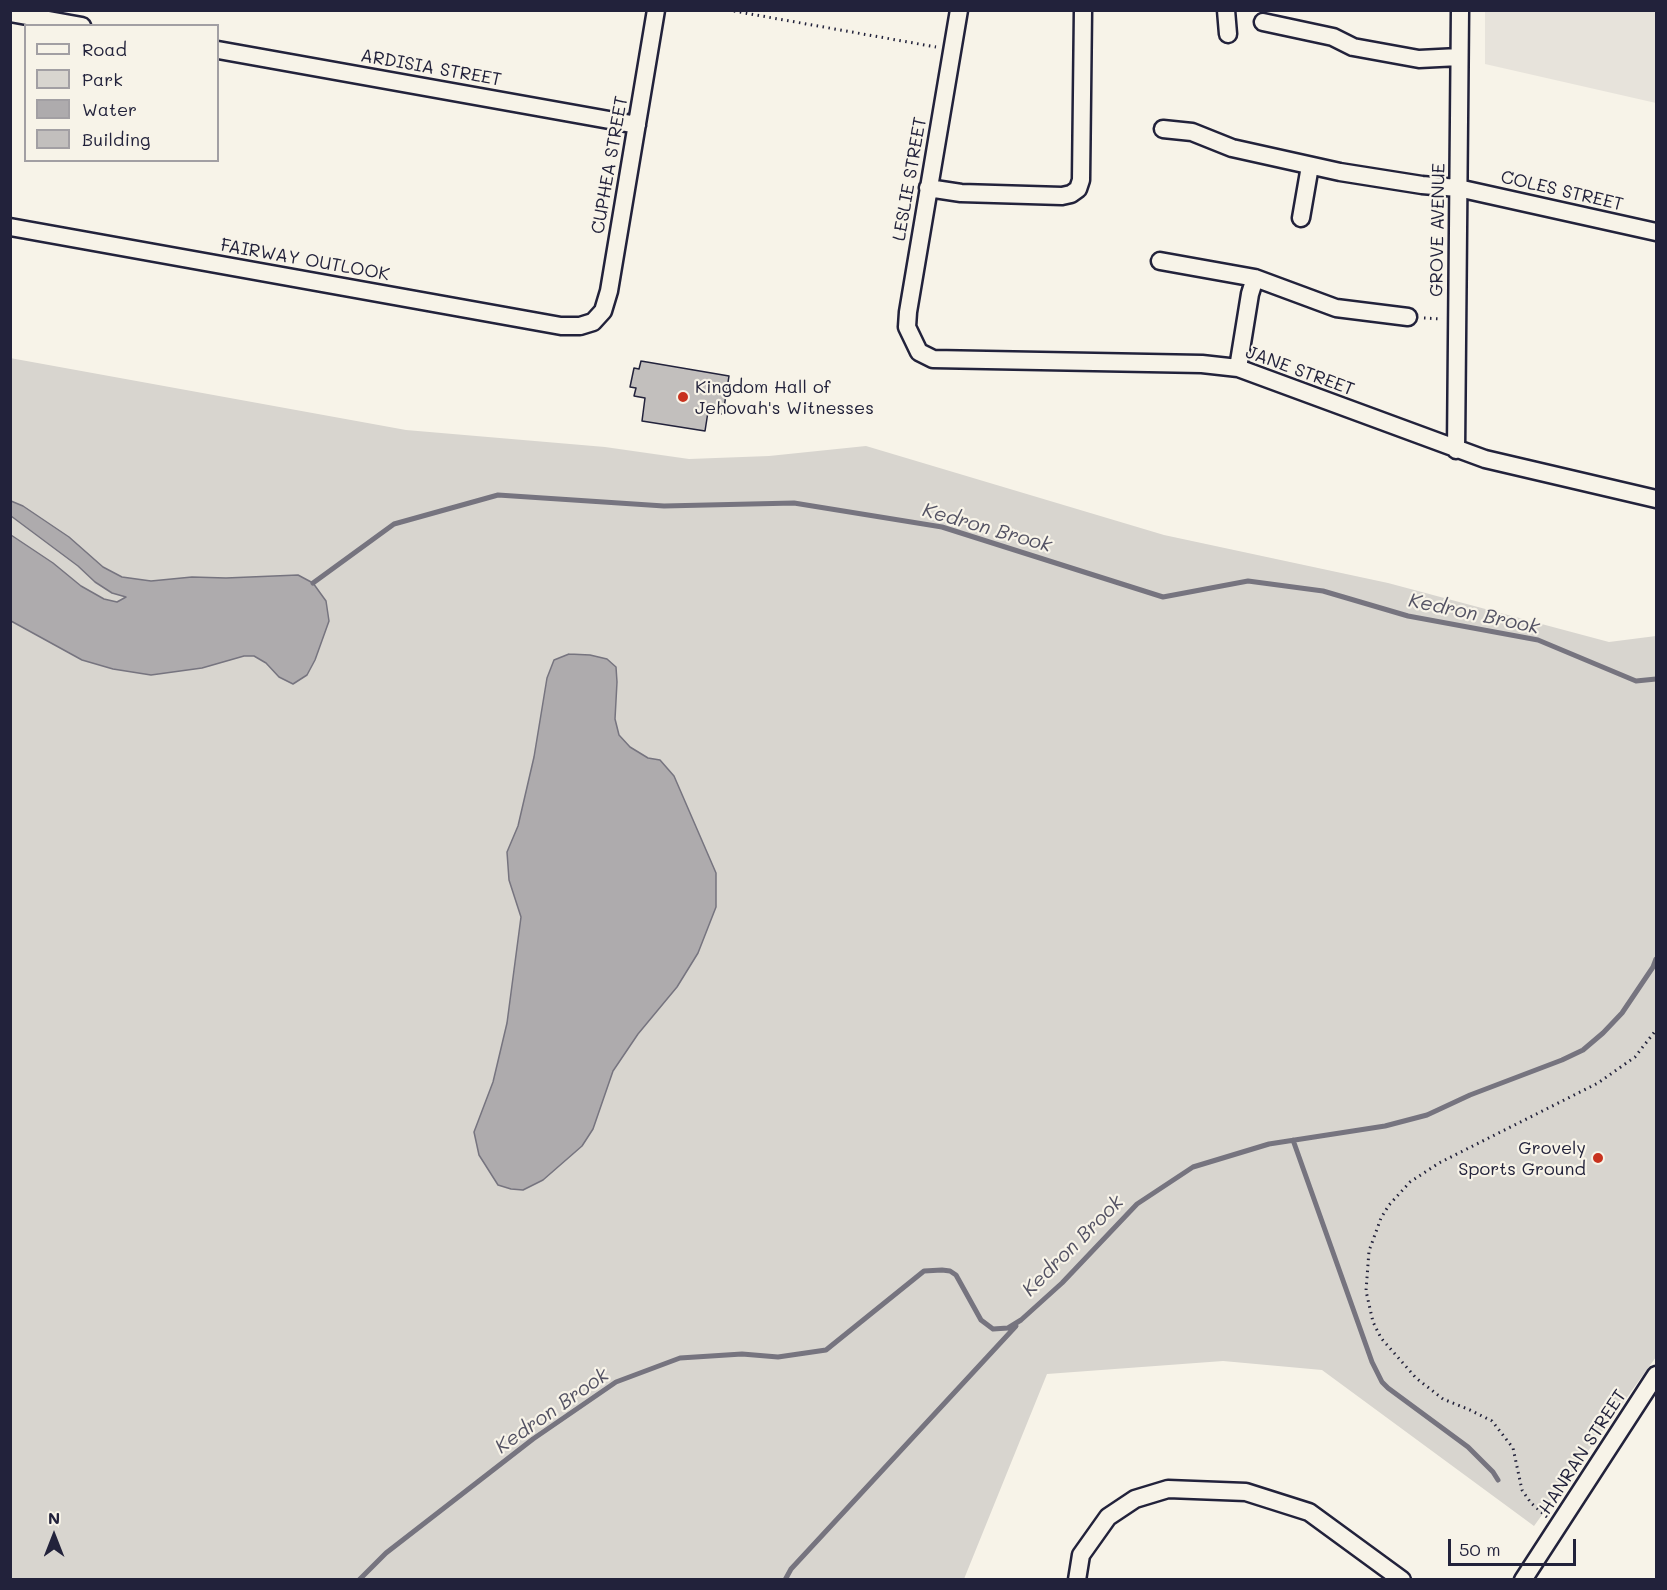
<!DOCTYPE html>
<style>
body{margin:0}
#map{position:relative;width:1667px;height:1590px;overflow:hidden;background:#f7f3e8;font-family:Mali,sans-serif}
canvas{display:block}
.frame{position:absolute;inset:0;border:12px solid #22223b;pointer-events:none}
.legend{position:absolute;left:24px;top:24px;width:195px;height:138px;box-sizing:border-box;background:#f7f3e8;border:2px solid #a29fa3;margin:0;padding:8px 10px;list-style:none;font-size:18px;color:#22223b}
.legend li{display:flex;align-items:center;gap:12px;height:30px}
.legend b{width:30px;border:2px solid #a29fa3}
.north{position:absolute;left:24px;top:1506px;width:60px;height:60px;-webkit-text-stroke:4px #f7f3e8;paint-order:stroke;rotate:0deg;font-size:16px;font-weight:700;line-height:24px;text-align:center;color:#22223b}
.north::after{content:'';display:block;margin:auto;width:21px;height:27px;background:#22223b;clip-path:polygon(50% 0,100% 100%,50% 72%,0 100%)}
.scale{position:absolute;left:1448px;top:1539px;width:128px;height:27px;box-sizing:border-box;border:3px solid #22223b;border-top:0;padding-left:8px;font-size:18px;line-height:21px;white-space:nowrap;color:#22223b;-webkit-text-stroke:4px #f7f3e8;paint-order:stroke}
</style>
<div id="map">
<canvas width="1667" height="1590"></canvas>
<div class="frame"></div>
<ul class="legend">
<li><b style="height:8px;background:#f7f3e8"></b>Road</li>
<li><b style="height:16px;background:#d8d5cf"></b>Park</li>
<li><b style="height:16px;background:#aeabad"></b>Water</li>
<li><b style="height:16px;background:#c2bfbd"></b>Building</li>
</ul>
<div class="north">N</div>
<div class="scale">50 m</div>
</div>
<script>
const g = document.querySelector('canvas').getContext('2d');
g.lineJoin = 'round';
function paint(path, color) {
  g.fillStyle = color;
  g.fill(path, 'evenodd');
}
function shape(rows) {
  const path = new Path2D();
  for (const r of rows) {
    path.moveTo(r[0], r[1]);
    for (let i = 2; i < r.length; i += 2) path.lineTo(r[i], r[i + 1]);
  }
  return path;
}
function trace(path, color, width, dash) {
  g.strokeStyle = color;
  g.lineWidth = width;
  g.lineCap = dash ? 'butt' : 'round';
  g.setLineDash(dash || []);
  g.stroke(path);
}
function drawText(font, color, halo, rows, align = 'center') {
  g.font = font + ' Mali,sans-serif';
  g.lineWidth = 4.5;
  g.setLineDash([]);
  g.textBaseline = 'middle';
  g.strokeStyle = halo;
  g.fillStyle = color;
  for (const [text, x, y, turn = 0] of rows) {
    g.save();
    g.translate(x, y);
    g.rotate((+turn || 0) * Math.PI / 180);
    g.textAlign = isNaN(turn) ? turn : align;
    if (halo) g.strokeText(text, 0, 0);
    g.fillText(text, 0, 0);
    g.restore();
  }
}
paint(shape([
 [1485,11,1656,11,1656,103,1485,64]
]), '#e7e3db');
paint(shape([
 [10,358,406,430,605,447,689,459,769,456,866,446,1164,535,1388,583,1609,642,1656,636,1656,1357,1534,1526,1322,1370,1223,1361,1047,1374,964,1579,11,1579]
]), '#d8d5cf');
const water = shape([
 [11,501,23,506,69,537,103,567,122,577,151,581,192,577,226,578,298,575,313,583,326,601,329,621,315,660,307,675,293,684,279,677,266,663,254,656,244,656,202,668,151,675,113,669,82,660,11,621,11,535,53,563,81,586,104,599,117,602,126,597,112,593,95,582,78,566,11,516,11,501],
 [569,654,590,655,607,659,616,667,617,682,615,719,619,735,630,747,648,758,660,760,674,776,716,873,716,907,698,953,677,987,638,1034,613,1071,593,1129,582,1146,543,1180,523,1190,511,1189,498,1185,479,1155,474,1132,493,1082,507,1023,521,917,509,880,507,852,518,826,534,757,547,678,554,660,569,654]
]);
paint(water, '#aeabad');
trace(water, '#76747f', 1.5);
trace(shape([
 [313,583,394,524,498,495,664,506,794,503,942,527,1163,597,1248,581,1323,591,1408,616,1538,640,1636,681,1656,679],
 [1293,1140,1372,1362,1382,1382,1388,1388,1468,1447,1493,1472,1498,1480],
 [359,1580,386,1553,533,1439,616,1382,680,1358,742,1354,778,1357,826,1350,924,1271,942,1270,950,1271,956,1275,981,1320,993,1329,1008,1328,1021,1320,1062,1283,1137,1204,1193,1167,1269,1144,1385,1126,1427,1115,1470,1095,1562,1060,1583,1050,1603,1033,1622,1013,1653,967,1656,959],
 [785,1580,791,1569,1016,1326]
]), '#76747f', 5);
const building = shape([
 [641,361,729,376,723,414,708,412,705,431,642,421,645,398,634,396,636,388,630,387,634,368,639,369,641,361]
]);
paint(building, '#c2bfbd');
trace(building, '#22223b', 1.5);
const street = shape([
 [959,10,908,312,907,327,919,352,933,359,1202,364,1238,368,1485,459,1656,499],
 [1226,10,1228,34],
 [10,13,82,26],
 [1263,22,1333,37,1353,47,1419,59,1459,57],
 [218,50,637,125],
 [1163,129,1192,132,1232,148,1340,172,1422,185,1458,188,1656,232],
 [928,188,961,193,1062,196,1071,194,1078,189,1081,180,1083,10],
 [1301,218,1310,166],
 [10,227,561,326,580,326,593,322,603,311,609,291,656,10],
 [1160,261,1255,278,1336,308,1408,317],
 [1238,368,1250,294,1255,278],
 [1456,450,1460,10],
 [1077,1580,1081,1555,1108,1517,1135,1499,1168,1489,1246,1492,1309,1512,1402,1580],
 [1523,1580,1656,1375]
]);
trace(street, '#22223b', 21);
trace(shape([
 [728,10,936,47],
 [1424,318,1442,319],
 [1547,1517,1531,1503,1522,1490,1513,1448,1492,1421,1470,1410,1443,1399,1416,1378,1381,1338,1373,1322,1366,1291,1369,1251,1381,1218,1389,1205,1410,1182,1439,1163,1598,1083,1635,1057,1656,1030]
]), '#22223b', 3, [1.5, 4.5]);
trace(street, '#f7f3e8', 16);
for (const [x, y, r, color] of [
 [683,397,6,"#c8321e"],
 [1598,1158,6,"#c8321e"]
]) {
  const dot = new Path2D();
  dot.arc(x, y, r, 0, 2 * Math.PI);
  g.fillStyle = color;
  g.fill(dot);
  trace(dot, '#f7f3e8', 2);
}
drawText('18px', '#22223b', '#f7f3e8', [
 ["ARDISIA STREET",431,68,10],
 ["CUPHEA STREET",610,165,-80],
 ["LESLIE STREET",910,179,-80],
 ["COLES STREET",1562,191,13],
 ["GROVE AVENUE",1438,230,-89],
 ["FAIRWAY OUTLOOK",305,260,10],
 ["JANE STREET",1300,371,20],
 ["HANRAN STREET",1583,1452,-57]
]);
drawText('18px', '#22223b', '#f7f3e8', [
 ["Kingdom Hall of",695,387],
 ["Jehovah's Witnesses",695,408],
 ["Grovely",1586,1148,"right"],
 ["Sports Ground",1586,1169,"right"]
], 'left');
drawText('italic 20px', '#535263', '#f7f3e8', [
 ["Kedron Brook",987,528,16],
 ["Kedron Brook",1474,614,12],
 ["Kedron Brook",1073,1246,-45],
 ["Kedron Brook",552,1411,-35]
]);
</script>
